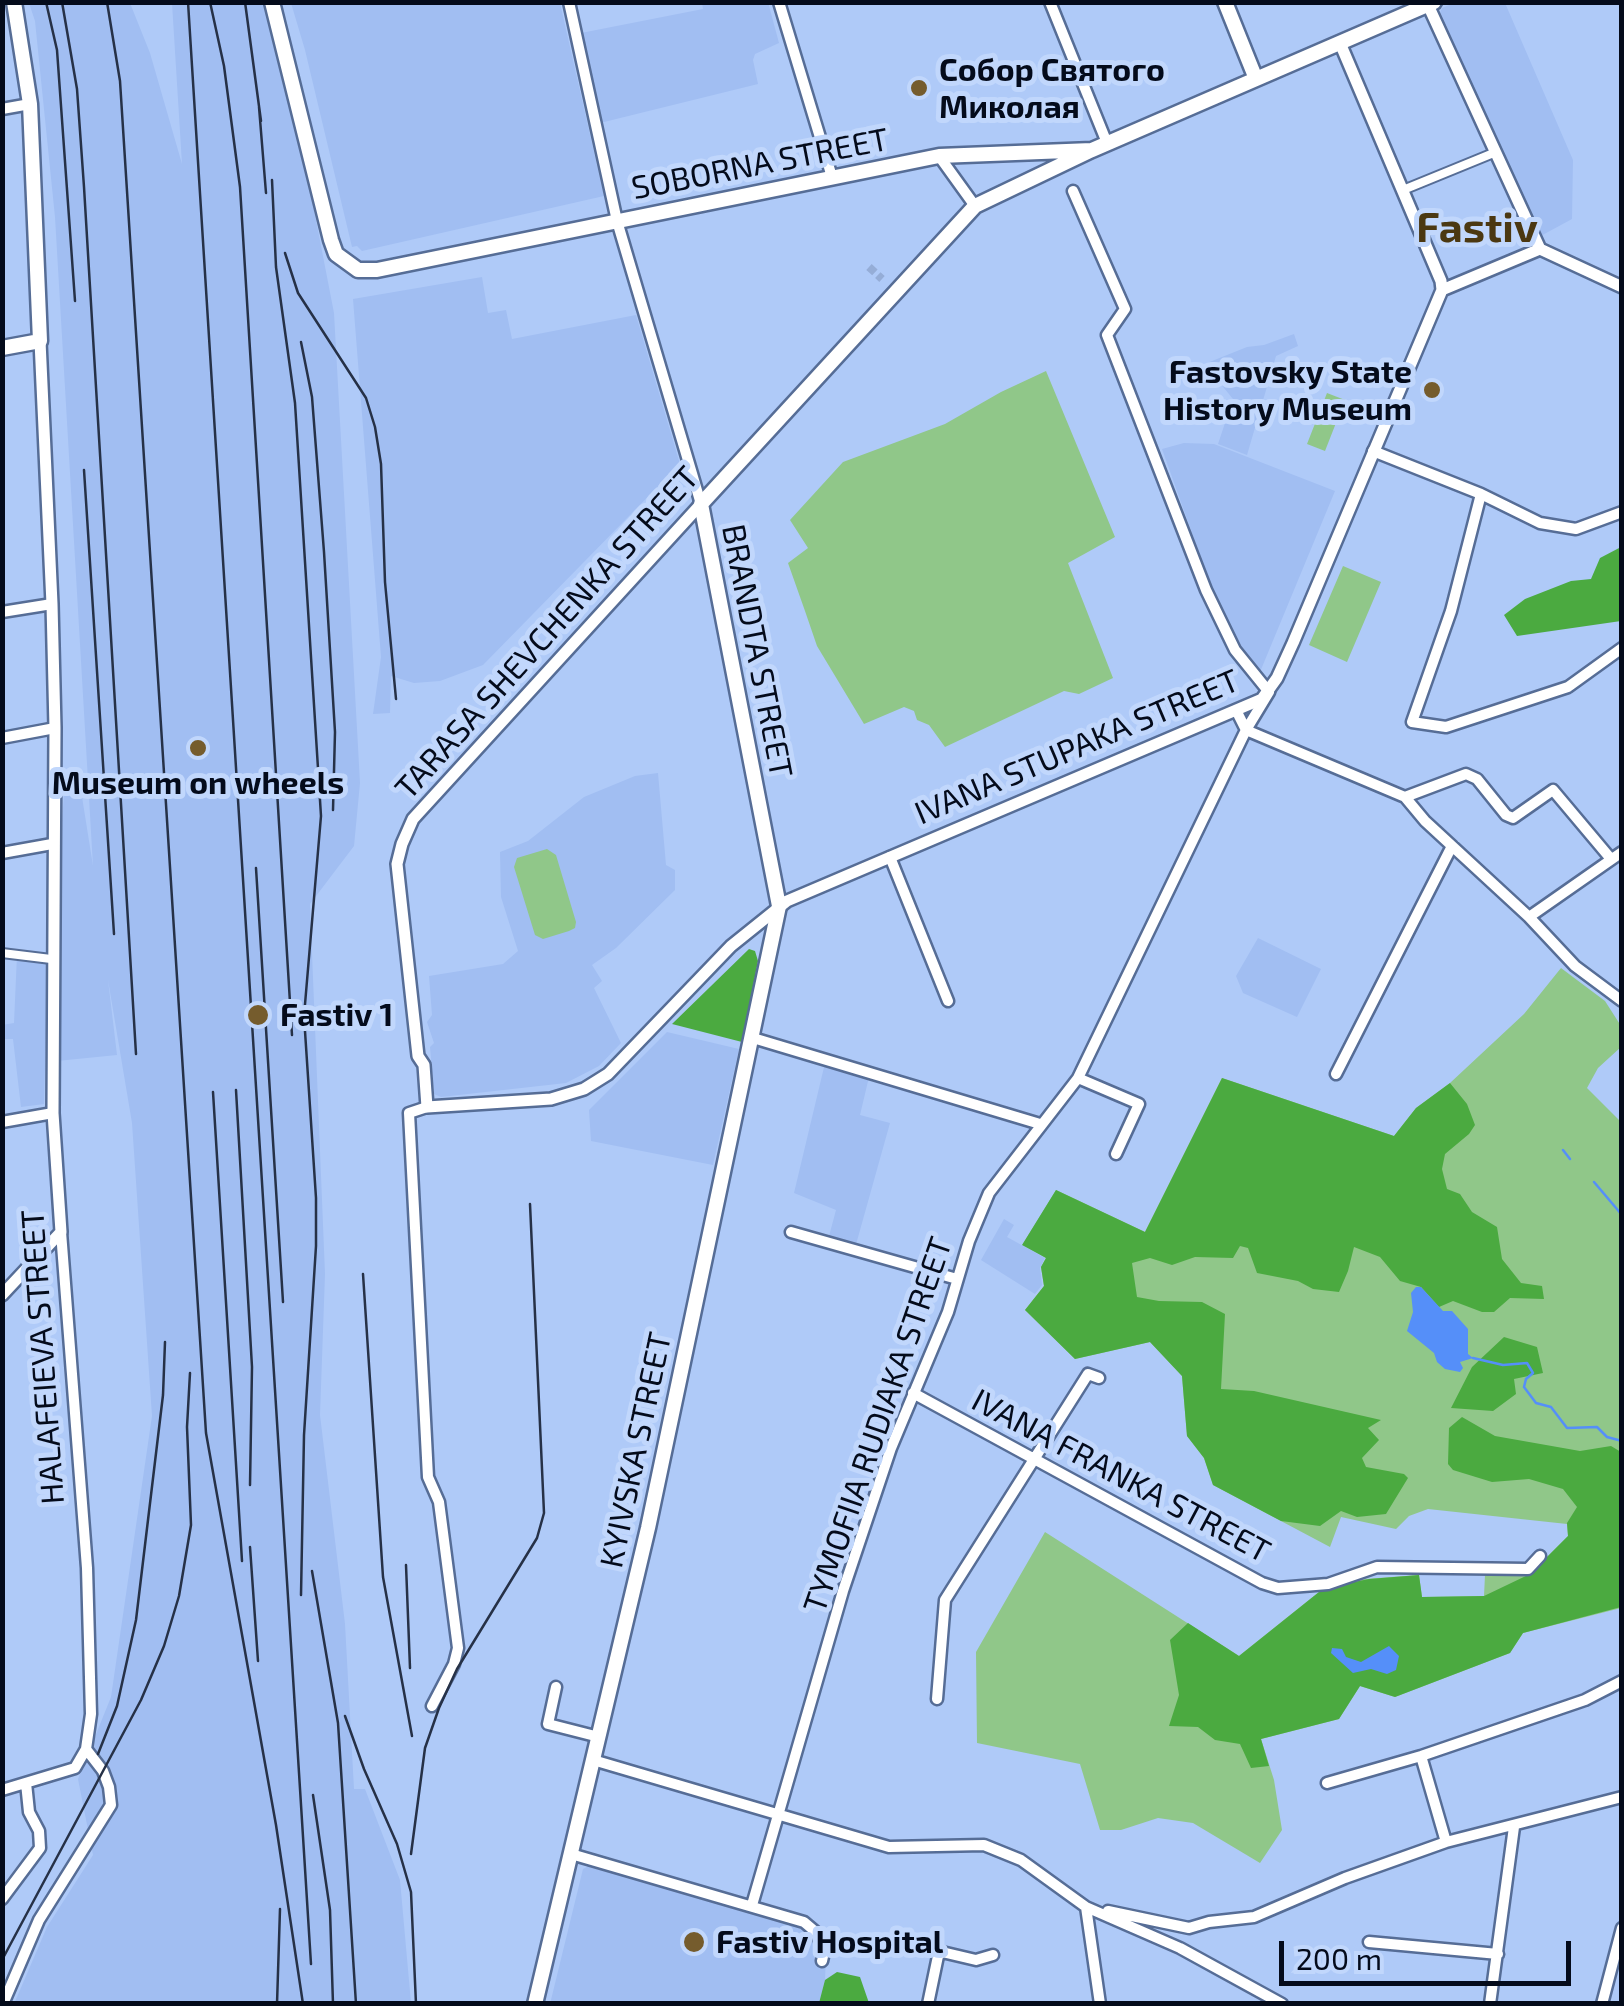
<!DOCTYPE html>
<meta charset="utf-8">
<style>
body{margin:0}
#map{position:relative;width:1624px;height:2006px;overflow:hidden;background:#afcaf8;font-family:"Exo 2",sans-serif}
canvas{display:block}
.frame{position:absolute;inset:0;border:5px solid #040b1b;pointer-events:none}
.scale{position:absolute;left:1279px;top:1941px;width:292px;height:45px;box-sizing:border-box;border:5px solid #040b1b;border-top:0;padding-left:12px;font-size:30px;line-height:35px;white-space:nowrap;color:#040b1b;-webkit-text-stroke:8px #c1d7fc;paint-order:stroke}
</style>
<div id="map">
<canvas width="1624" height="2006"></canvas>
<div class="frame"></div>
<div class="scale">200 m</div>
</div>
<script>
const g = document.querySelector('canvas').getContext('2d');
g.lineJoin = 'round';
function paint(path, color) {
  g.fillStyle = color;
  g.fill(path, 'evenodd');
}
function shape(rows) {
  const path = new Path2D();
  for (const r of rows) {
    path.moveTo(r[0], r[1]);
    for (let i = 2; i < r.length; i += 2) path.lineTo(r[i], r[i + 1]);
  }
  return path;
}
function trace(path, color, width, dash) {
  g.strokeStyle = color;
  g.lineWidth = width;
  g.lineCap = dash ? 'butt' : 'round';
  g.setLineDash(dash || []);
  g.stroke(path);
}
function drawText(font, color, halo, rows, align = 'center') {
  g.font = font + ' "Exo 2",sans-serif';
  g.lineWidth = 10;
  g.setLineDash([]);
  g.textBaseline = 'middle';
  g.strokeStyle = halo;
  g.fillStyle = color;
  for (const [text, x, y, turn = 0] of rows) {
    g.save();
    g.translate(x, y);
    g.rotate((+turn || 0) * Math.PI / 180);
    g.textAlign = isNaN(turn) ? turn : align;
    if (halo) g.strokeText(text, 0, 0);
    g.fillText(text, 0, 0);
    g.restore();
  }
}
paint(shape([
 [768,2,779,43,755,54,753,60,758,84,600,123,581,33,703,9,702,3],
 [29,3,130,3,150,53,182,164,172,3,274,3,334,313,360,783,354,846,310,904,325,1274,320,1415,345,1624,354,1789,365,1789,400,1880,411,2003,14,2004,47,1927,93,1855,78,1779,111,1697,152,1416,132,1123,108,980,117,1055,57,1061,60,846,65,782,79,778,93,866,55,217,35,21],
 [291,3,560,3,604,196,362,251,357,246,352,247,305,50],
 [1454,3,1505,3,1573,160,1572,219,1537,238,1438,18,1442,8],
 [482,277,488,313,506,310,512,339,636,315,680,464,483,665,440,681,414,683,391,676,390,713,373,714,381,657,353,299],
 [1294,334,1298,346,1276,356,1247,455,1218,444,1233,399,1215,377,1204,382,1197,367,1247,347,1264,345],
 [1184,443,1214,444,1335,491,1260,672,1243,651,1218,606,1162,449],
 [658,773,666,865,675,870,675,890,616,948,592,965,602,981,594,988,621,1043,599,1066,566,1083,441,1097,434,1094,430,1047,434,1043,427,1022,432,1015,429,976,503,964,518,951,501,897,500,852,528,841,584,797,635,776],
 [1258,938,1321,969,1297,1017,1243,993,1236,976],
 [17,955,48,959,44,1104,21,1107,13,1039,3,1039,2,1025,14,1023],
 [667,1032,739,1049,713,1165,591,1141,589,1110],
 [825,1063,869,1077,860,1115,890,1123,855,1248,828,1240,836,1210,794,1193],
 [1004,1219,1014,1225,1007,1237,1045,1258,1040,1268,1042,1285,1035,1294,981,1260],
 [592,1864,821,1931,826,1954,825,1980,819,2003,550,2004,583,1869]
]), '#a1bef2');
paint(shape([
 [1046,371,1115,537,1068,563,1113,678,1079,694,1064,691,945,747,929,725,917,720,914,711,904,707,864,724,817,646,805,611,788,563,808,548,790,520,843,462,945,424,1001,392],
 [1327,393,1345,400,1325,451,1307,444],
 [1343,566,1381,582,1347,662,1309,645],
 [547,849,556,855,576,922,575,928,569,931,543,939,535,935,514,867,517,858],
 [1561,968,1605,1001,1621,1026,1621,1047,1598,1068,1587,1088,1621,1122,1621,1608,1523,1633,1510,1653,1395,1697,1360,1686,1339,1719,1261,1739,1274,1780,1282,1830,1260,1863,1193,1823,1158,1818,1121,1830,1100,1830,1080,1764,977,1743,976,1652,1045,1532,1239,1656,1324,1588,1365,1579,1419,1575,1422,1597,1484,1596,1485,1575,1530,1574,1568,1536,1567,1524,1428,1509,1409,1516,1396,1529,1341,1517,1330,1547,1213,1485,1204,1458,1187,1436,1182,1376,1150,1342,1075,1359,1025,1310,1044,1286,1041,1267,1046,1258,1023,1244,1056,1190,1145,1232,1222,1078,1394,1136,1416,1108,1450,1083,1524,1014]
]), '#90c789');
paint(shape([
 [1621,547,1621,621,1517,636,1504,615,1525,599,1571,581,1591,579,1600,558],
 [749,949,755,951,758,961,742,1042,672,1024],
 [1222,1078,1394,1136,1416,1108,1450,1083,1467,1104,1475,1125,1469,1134,1445,1154,1442,1169,1447,1189,1460,1194,1472,1212,1497,1227,1502,1259,1521,1283,1542,1286,1544,1299,1510,1298,1494,1312,1482,1312,1453,1301,1439,1307,1421,1287,1400,1281,1380,1257,1354,1247,1348,1271,1339,1292,1313,1289,1298,1281,1257,1273,1248,1248,1240,1246,1233,1258,1195,1257,1172,1265,1150,1258,1132,1263,1137,1297,1159,1301,1202,1302,1225,1314,1221,1389,1254,1391,1381,1420,1368,1428,1379,1440,1362,1458,1366,1467,1404,1474,1408,1478,1386,1514,1357,1517,1341,1511,1320,1526,1281,1521,1213,1485,1204,1458,1187,1436,1182,1376,1150,1342,1075,1359,1025,1310,1044,1286,1041,1267,1046,1258,1022,1245,1056,1190,1145,1232],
 [1504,1337,1537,1347,1543,1373,1514,1379,1516,1394,1493,1411,1451,1408,1472,1367],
 [1462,1417,1495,1436,1580,1451,1611,1446,1621,1452,1621,1607,1523,1633,1510,1653,1395,1697,1360,1686,1339,1719,1261,1739,1269,1766,1251,1768,1240,1744,1215,1740,1198,1727,1169,1726,1179,1695,1170,1640,1188,1623,1239,1656,1324,1588,1369,1579,1419,1575,1422,1597,1484,1596,1530,1574,1568,1536,1567,1523,1577,1507,1563,1489,1529,1479,1492,1482,1453,1470,1448,1464,1449,1428],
 [837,1972,860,1977,869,2003,819,2003,825,1980]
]), '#4baa40');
paint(shape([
 [1416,1287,1421,1287,1443,1311,1452,1311,1468,1329,1468,1354,1473,1358,1460,1362,1463,1368,1460,1372,1445,1369,1437,1362,1434,1353,1407,1331,1413,1312,1411,1293],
 [1389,1646,1399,1656,1396,1670,1387,1674,1371,1669,1353,1673,1331,1653,1332,1648,1342,1649,1346,1657,1361,1662]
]), '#558ff9');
trace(shape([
 [1563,1150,1570,1159],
 [1594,1182,1622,1215],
 [1473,1358,1503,1365,1527,1363,1533,1373,1526,1379,1524,1387,1536,1403,1551,1407,1567,1428,1597,1427,1607,1437,1622,1441]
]), '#558ff9', 2.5);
trace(shape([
 [869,267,882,279]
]), '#95add7', 8, [8, 4]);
const pedestrian = shape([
 [1403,190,1496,152],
 [2,953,51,959]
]);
const minor = shape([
 [569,2,617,221,701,504],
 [779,2,832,177],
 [1050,2,1107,143],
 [2,109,30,104],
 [939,156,975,206],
 [1073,191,1125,309,1107,335,1206,590,1235,650,1269,692,1246,730,1405,797,1425,821,1529,917,1575,966,1622,1001],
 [1373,451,1481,494,1540,523,1576,529,1622,512],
 [1481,494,1451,611,1412,722,1446,727,1568,687,1622,648],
 [2,612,52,604],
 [2,738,55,728],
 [1405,797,1466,774,1477,779,1506,815,1513,818,1553,790,1611,859],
 [2,853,52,844],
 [890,857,948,1001],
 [1529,917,1622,852],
 [753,1038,1040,1124],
 [1336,1074,1452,846],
 [1078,1078,1139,1104,1116,1154],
 [427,1107,409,1113,428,1477,439,1502,458,1648,454,1664,432,1706],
 [2,1122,53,1113],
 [791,1232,957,1279],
 [913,1393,1262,1583,1278,1588,1328,1584,1377,1567,1528,1569,1540,1556],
 [556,1687,548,1724,599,1737],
 [937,1699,945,1600,1088,1374,1099,1378],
 [1421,1756,1446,1842],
 [593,1760,889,1847,984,1845,1021,1860,1086,1907,1180,1948,1282,2004],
 [1327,1783,1421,1756,1585,1700,1622,1681],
 [2,1790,75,1768,86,1749,91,1714,87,1568,61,1232],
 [571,1854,804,1922,817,1933,824,1952,822,1961],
 [2,1899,40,1848,39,1831,29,1812,26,1783],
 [752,1905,843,1591,891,1448,948,1312,969,1241,989,1193,1078,1078,1246,730,1237,712],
 [1086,1907,1100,2004],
 [1108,1911,1189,1928,1209,1922,1254,1917,1345,1878,1446,1842,1622,1797],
 [1369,1942,1498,1954],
 [3,2004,39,1920,111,1805,109,1787,103,1771,86,1749],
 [928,2004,938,1956,942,1952,976,1960,993,1955],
 [1490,2004,1514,1827],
 [1602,2004,1622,1928]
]);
const tertiary = shape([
 [1428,5,1540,249],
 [1340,43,1441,281,1442,290],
 [1540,249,1622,287],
 [701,504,413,819,402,844,397,864,418,1056,424,1065,427,1107,551,1099,584,1089,608,1074,731,946,787,901,1262,699,1277,678,1293,643,1442,290,1540,249],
 [2,1295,61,1232,53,1113,55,728,52,604,40,341]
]);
const secondary = shape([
 [272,2,331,240,336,254,358,270,377,270,939,156,1092,150,1434,2],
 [1225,2,1256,79],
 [2,348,40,341,30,104,14,2],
 [535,2004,648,1528,779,906,701,504,975,206,1092,150]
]);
trace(pedestrian, '#566d96', 12);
trace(minor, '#566d96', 15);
trace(tertiary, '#566d96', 16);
trace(secondary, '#566d96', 19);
trace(pedestrian, '#fff', 8);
trace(minor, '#fff', 10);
trace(tertiary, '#fff', 11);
trace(secondary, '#fff', 14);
trace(shape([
 [46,2,57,50,75,301],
 [62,2,77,89,84,187,136,1054],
 [107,2,120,81,206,1433,276,1825,303,2004],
 [188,2,311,1964],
 [210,2,224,66,240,187,292,1035],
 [245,2,261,121],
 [259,107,266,193],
 [272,180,276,267,295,403,321,816,304,1016,316,1198,316,1246,304,1435,301,1595],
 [285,253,298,293,366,398,375,427,381,464,385,582,396,699],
 [301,342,312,397,324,552,335,732,333,810],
 [84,470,114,934],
 [256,868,283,1302],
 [236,1090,252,1367,250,1485],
 [213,1092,242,1561],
 [363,1274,383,1577,412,1736],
 [250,1547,258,1661],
 [406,1565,410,1668],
 [312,1571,338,1723,356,2004],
 [345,1716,364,1769,397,1844,411,1892,416,2004],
 [98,1754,117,1706,136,1620,163,1395,165,1342],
 [313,1795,330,1910,333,2004],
 [411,1854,425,1748,439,1708,457,1669,537,1538,544,1513,530,1204],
 [2,1960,141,1700,164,1646,179,1596,191,1525,187,1427,190,1373],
 [277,2004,280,1909]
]), '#263147', 2.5);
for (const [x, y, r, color] of [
 [919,88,10,"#755c2d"],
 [1432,390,10,"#755c2d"],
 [198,748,10,"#755c2d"],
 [258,1015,12,"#755c2d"],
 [694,1942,12,"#755c2d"]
]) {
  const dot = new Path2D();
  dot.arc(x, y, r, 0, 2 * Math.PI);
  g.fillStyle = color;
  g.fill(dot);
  trace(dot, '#c1d7fc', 4);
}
drawText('bold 32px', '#040b1b', '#c1d7fc', [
 ["Собор Святого",939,70],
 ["Миколая",939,107],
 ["Fastovsky State",1412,372,"right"],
 ["History Museum",1412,409,"right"],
 ["Museum on wheels",198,783,"center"],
 ["Fastiv 1",280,1015],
 ["Fastiv Hospital",716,1942]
], 'left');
drawText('32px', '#040b1b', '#c1d7fc', [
 ["SOBORNA STREET",760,164,-11],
 ["TARASA SHEVCHENKA STREET",547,633,-48],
 ["BRANDTA STREET",757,651,79],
 ["IVANA STUPAKA STREET",1077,747,-23],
 ["HALAFEIEVA STREET",43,1357,-94],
 ["TYMOFIIA RUDIAKA STREET",878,1425,-71],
 ["KYIVSKA STREET",636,1450,-78],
 ["IVANA FRANKA STREET",1121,1476,28]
]);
drawText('bold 42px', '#4b3811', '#c1d7fc', [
 ["Fastiv",1477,228]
]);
</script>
